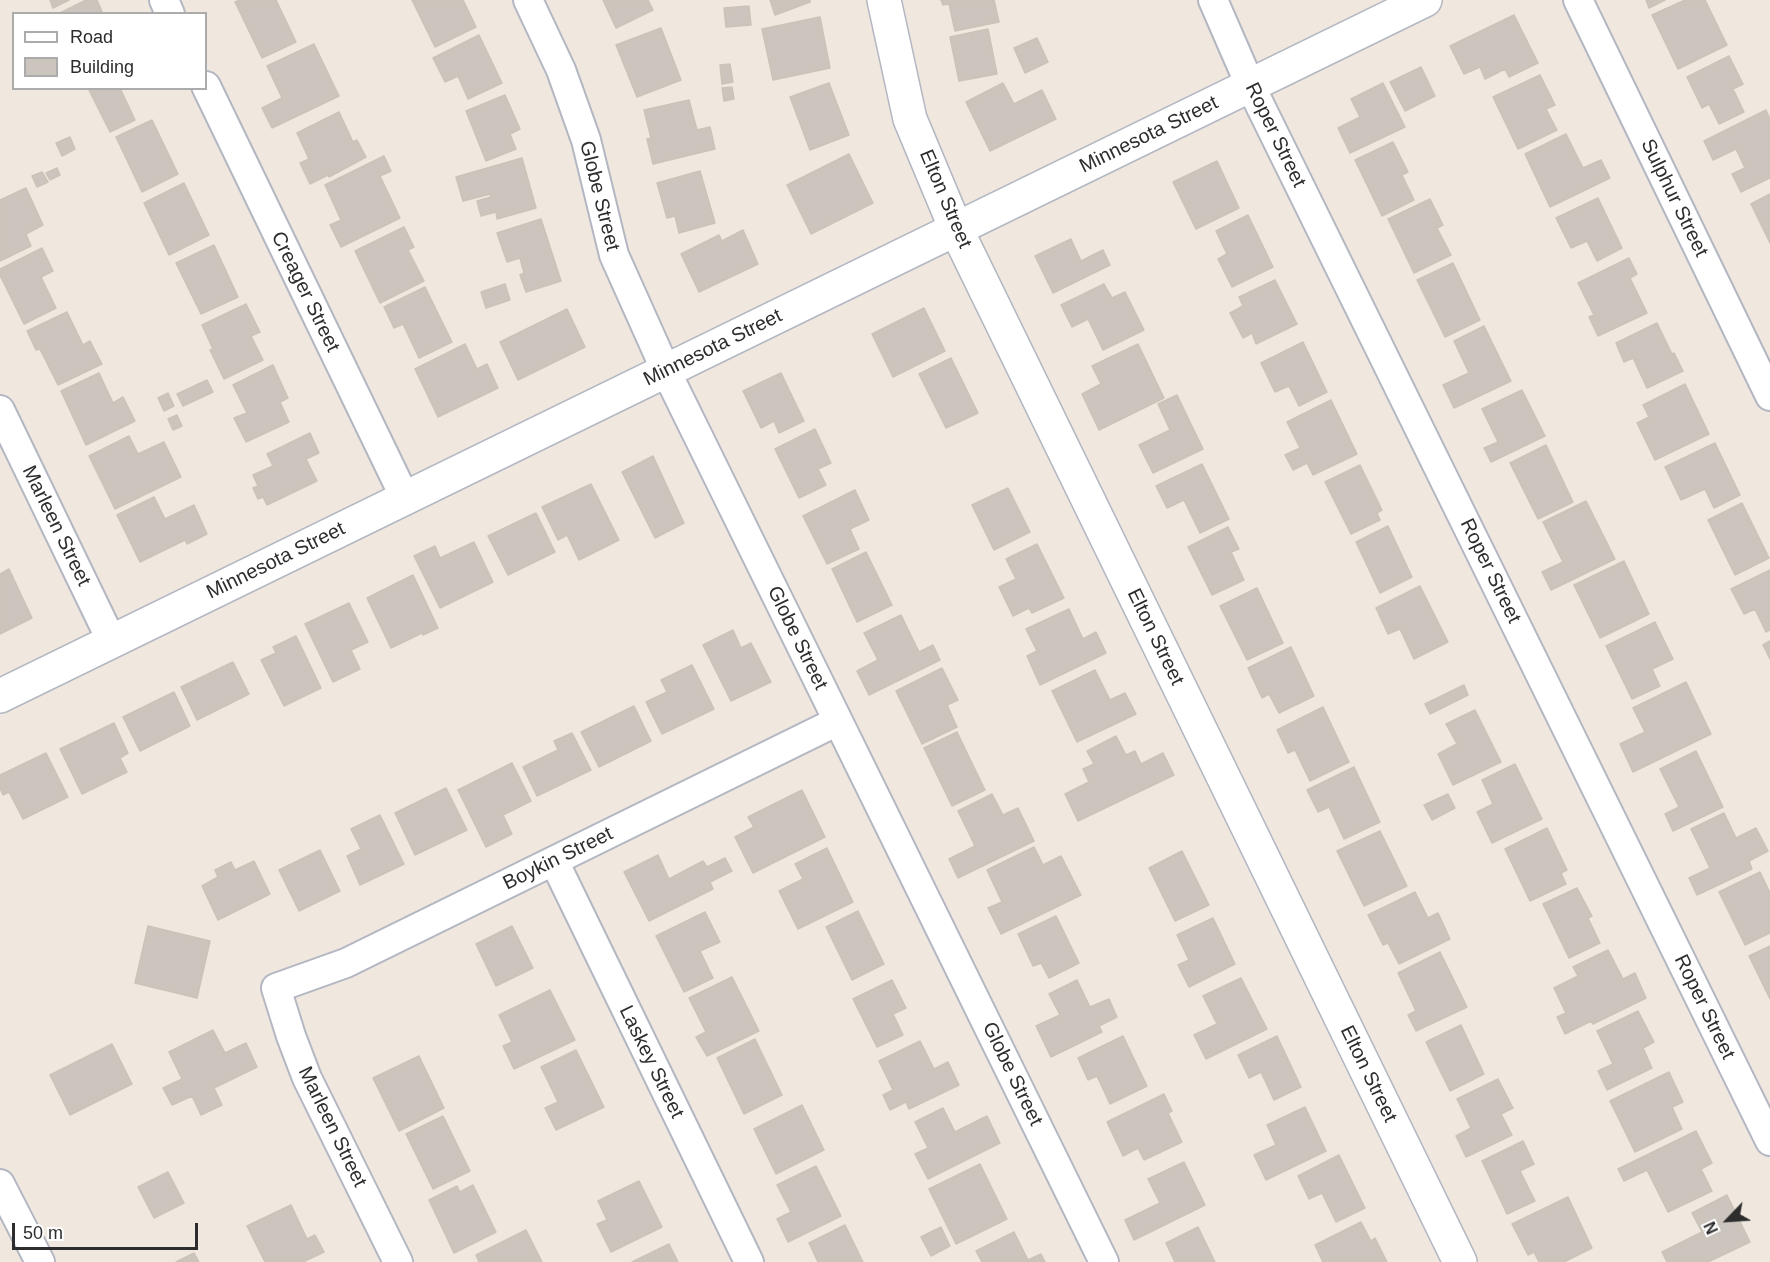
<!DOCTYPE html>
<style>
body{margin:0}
#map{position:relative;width:1770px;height:1262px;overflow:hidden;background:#f0e7df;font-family:Helvetica,sans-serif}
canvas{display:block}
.legend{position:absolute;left:12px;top:12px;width:195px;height:78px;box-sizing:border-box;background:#fff;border:2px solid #ababab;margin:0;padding:8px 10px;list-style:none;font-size:18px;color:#2d2d2d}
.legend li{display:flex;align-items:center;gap:12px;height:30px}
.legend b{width:30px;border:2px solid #ababab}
.north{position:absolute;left:1698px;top:1190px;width:60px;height:60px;-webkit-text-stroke:4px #fff;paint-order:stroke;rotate:245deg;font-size:16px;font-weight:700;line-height:24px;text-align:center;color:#2d2d2d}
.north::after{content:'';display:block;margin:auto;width:21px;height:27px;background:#2d2d2d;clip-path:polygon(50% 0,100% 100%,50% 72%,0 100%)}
.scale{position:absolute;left:12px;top:1223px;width:186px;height:27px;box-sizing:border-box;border:3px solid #2d2d2d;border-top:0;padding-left:8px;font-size:18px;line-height:21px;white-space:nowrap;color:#2d2d2d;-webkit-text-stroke:4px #fff;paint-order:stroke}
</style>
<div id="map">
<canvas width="1770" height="1262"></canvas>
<ul class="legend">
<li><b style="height:8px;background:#fff"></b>Road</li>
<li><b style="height:16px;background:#cbc5bd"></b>Building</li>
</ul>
<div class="north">N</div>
<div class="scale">50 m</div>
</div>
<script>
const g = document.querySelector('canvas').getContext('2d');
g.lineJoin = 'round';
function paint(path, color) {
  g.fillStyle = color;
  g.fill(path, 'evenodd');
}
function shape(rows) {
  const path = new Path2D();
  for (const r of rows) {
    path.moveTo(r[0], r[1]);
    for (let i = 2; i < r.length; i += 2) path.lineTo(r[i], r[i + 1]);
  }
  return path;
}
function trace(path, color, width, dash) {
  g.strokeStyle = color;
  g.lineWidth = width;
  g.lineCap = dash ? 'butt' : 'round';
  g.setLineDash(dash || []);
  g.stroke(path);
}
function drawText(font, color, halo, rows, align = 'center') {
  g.font = font + ' Helvetica,sans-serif';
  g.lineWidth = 4.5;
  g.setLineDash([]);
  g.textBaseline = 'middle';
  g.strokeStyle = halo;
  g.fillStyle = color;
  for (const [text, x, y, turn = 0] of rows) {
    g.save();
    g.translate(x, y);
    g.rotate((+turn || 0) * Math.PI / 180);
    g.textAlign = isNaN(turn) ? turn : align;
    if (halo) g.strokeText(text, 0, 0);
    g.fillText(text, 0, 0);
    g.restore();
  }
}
const building = shape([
 [50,0,69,0,53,8,50,0],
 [86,0,97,0,103,14,58,14,86,0],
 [240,0,276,0,296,42,262,58,235,2,240,0],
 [412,0,463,0,476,27,435,47,412,0],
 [603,0,648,0,653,10,616,28,603,0],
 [770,0,810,0,810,2,775,15,770,0],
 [941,0,994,0,999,22,955,31,949,4,943,5,941,0],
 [1646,0,1665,0,1649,8,1646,0],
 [1685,0,1705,0,1727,45,1678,69,1652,15,1685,0],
 [749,6,751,25,726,27,724,8,749,6],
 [1514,15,1538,63,1509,77,1505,69,1485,79,1480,67,1464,74,1450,46,1514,15],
 [820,17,830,68,773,80,762,29,820,17],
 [661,28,681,80,637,97,616,45,661,28],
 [988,29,997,74,959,81,950,37,988,29],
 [479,35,502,83,468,99,458,76,445,82,433,58,479,35],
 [1037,38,1048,62,1025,73,1014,48,1037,38],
 [314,44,339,96,272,128,262,108,282,98,267,66,314,44],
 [1729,56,1743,84,1733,89,1744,112,1719,124,1709,104,1702,108,1687,77,1729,56],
 [730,64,733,82,722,84,720,65,730,64],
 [1421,67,1435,96,1405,111,1390,82,1421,67],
 [1540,75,1555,105,1546,109,1557,130,1518,149,1493,97,1540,75],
 [829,83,849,135,810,150,790,97,829,83],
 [1003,83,1014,104,1042,90,1056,119,990,151,966,102,1003,83],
 [1383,83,1405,127,1350,153,1338,128,1360,117,1351,99,1383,83],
 [732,87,734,99,724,101,722,88,732,87],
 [88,88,120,88,135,120,110,132,88,88],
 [505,95,520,129,510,134,516,149,486,161,466,111,505,95],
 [689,100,697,130,710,127,715,149,653,164,647,139,651,138,644,110,689,100],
 [1766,110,1770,119,1770,178,1741,192,1732,174,1745,168,1736,149,1713,160,1704,141,1766,110],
 [339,112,353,142,357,140,366,157,329,177,328,175,310,184,300,163,309,159,297,133,339,112],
 [152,120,178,174,142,192,116,137,152,120],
 [1566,134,1583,168,1601,160,1610,178,1550,207,1525,154,1566,134],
 [70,137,75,149,62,156,56,143,70,137],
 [1393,142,1408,172,1402,175,1414,200,1382,216,1355,160,1393,142],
 [849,154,873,203,811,234,787,185,849,154],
 [384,156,391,171,380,176,400,218,341,247,330,225,341,220,325,185,384,156],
 [522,158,536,208,497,219,496,212,481,216,477,201,491,197,490,194,463,201,456,177,522,158],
 [1217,161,1239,208,1196,229,1173,182,1217,161],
 [57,168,60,175,50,180,46,173,57,168],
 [700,171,715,223,679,233,675,216,667,218,657,183,700,171],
 [42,172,48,182,37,187,32,176,42,172],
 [184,183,209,235,169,255,144,203,184,183],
 [26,188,43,225,26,234,31,246,0,261,0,200,26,188],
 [1770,194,1770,243,1751,204,1770,194],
 [1598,198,1622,248,1597,261,1587,241,1571,248,1556,218,1598,198],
 [1430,199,1443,225,1437,228,1451,255,1414,273,1388,219,1430,199],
 [1248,215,1273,267,1232,287,1218,259,1227,254,1216,231,1248,215],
 [541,219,561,281,526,292,520,275,524,273,520,258,507,262,497,233,541,219],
 [404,227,414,247,408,250,424,281,380,303,355,251,404,227],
 [743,230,758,264,699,292,681,254,719,235,722,241,743,230],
 [1071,239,1081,261,1103,250,1110,265,1053,293,1035,256,1071,239],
 [214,245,238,297,201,314,176,263,214,245],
 [42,248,53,271,41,277,56,308,24,324,0,275,0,269,42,248],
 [1629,258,1637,274,1630,278,1647,313,1598,336,1589,317,1594,315,1578,283,1629,258],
 [1453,263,1480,320,1445,337,1417,280,1453,263],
 [1275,280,1297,324,1256,344,1252,333,1243,338,1230,313,1243,306,1239,297,1275,280],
 [505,284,510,300,486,308,481,292,505,284],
 [1104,284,1112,298,1125,292,1144,330,1103,350,1088,319,1072,327,1061,305,1104,284],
 [425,287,452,342,419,358,403,324,394,328,384,307,425,287],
 [246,304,260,332,251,336,263,360,224,379,210,350,213,349,202,325,246,304],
 [924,308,945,351,893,377,872,334,924,308],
 [567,309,585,347,518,380,500,342,567,309],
 [67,312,83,345,90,341,102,364,58,385,40,349,36,350,27,331,67,312],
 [1657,323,1672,354,1674,353,1683,371,1647,388,1633,358,1624,362,1616,343,1657,323],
 [1484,326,1511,381,1454,408,1443,385,1469,373,1454,341,1484,326],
 [1303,342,1327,392,1299,406,1289,386,1275,392,1261,363,1303,342],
 [465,344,477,369,487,364,498,388,438,417,415,369,465,344],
 [1138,344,1164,398,1099,430,1082,394,1101,384,1092,366,1138,344],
 [951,358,978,413,946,428,919,374,951,358],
 [273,365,288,398,280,402,289,422,246,442,234,418,247,413,233,385,273,365],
 [99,373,113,403,123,397,135,421,86,445,61,391,99,373],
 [781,373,804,421,779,433,774,421,761,428,743,391,781,373],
 [207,380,213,392,183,406,177,394,207,380],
 [1685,384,1709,434,1655,460,1637,423,1649,417,1643,405,1685,384],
 [1522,390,1545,436,1491,462,1484,448,1498,442,1482,409,1522,390],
 [168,393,174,406,164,411,158,398,168,393],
 [1177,395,1203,449,1153,473,1139,445,1170,430,1158,404,1177,395],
 [1331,400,1357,454,1313,475,1307,463,1293,470,1285,455,1300,448,1287,422,1331,400],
 [177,415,182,426,173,430,168,419,177,415],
 [815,429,831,463,818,469,826,485,799,498,775,449,815,429],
 [310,433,319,453,306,459,317,481,267,505,263,497,258,499,253,488,258,486,253,475,273,466,267,454,310,433],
 [129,436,138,454,164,442,181,477,115,509,89,456,129,436],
 [1715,443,1740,495,1714,508,1705,489,1681,500,1665,467,1715,443],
 [1546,445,1573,502,1538,519,1510,463,1546,445],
 [653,456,684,523,655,538,622,472,653,456],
 [1202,464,1229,519,1200,533,1184,500,1167,508,1156,486,1202,464],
 [1360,465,1382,510,1377,513,1380,520,1351,534,1325,482,1360,465],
 [591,484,619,540,579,560,567,535,558,540,542,507,591,484],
 [1008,488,1030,532,994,550,972,505,1008,488],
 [855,490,869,520,850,529,859,549,827,564,803,516,855,490],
 [154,497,165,519,194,505,207,534,187,544,185,540,140,562,117,515,154,497],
 [1586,501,1615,559,1551,590,1542,572,1563,562,1543,522,1586,501],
 [1742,503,1769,558,1735,575,1708,520,1742,503],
 [536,513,555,552,508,575,488,536,536,513],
 [1388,526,1412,577,1380,593,1356,542,1388,526],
 [1228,527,1239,549,1231,552,1244,580,1212,595,1188,547,1228,527],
 [474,542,493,582,440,608,414,556,435,546,440,558,474,542],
 [1037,544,1064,598,1032,613,1029,608,1013,616,999,587,1016,579,1006,559,1037,544],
 [866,552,892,605,857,622,832,569,866,552],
 [1624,561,1649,614,1600,638,1574,585,1624,561],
 [9,569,32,618,0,634,0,574,9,569],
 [1770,570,1770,630,1766,632,1755,609,1744,614,1731,589,1770,570],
 [413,575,438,628,423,635,422,633,391,648,367,598,413,575],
 [1420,586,1448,642,1414,659,1400,629,1388,634,1376,608,1420,586],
 [1257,588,1283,643,1247,660,1220,606,1257,588],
 [349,603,368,642,351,650,360,669,333,682,305,624,349,603],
 [1069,609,1083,639,1096,632,1106,653,1040,685,1027,656,1037,651,1026,629,1069,609],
 [901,615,919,652,933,645,940,660,869,695,857,671,878,660,864,633,901,615],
 [1655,622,1673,659,1652,669,1660,686,1632,699,1606,646,1655,622],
 [733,630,741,648,751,643,771,682,731,701,703,645,733,630],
 [296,636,321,688,284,706,261,660,276,653,273,647,296,636],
 [1770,641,1770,659,1763,645,1770,641],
 [1291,647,1314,696,1279,713,1269,694,1262,698,1248,668,1291,647],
 [233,662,249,694,197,720,181,687,233,662],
 [692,665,714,709,662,734,646,702,667,692,661,680,692,665],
 [942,668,958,700,947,705,957,727,922,744,896,691,942,668],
 [1095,670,1110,700,1125,693,1136,714,1077,742,1052,691,1095,670],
 [1686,682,1711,734,1633,772,1620,744,1645,732,1633,708,1686,682],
 [1464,685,1468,695,1430,714,1425,704,1464,685],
 [174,692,190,726,140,751,123,717,174,692],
 [634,706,651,741,599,767,581,732,634,706],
 [1323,707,1349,762,1310,781,1295,750,1288,753,1277,730,1323,707],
 [1475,710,1501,762,1453,785,1438,754,1457,744,1446,724,1475,710],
 [114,723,128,753,120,758,127,772,82,794,60,749,114,723],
 [957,732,985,790,952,806,924,748,957,732],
 [572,733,591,770,537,796,523,767,558,750,554,741,572,733],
 [1116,736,1126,755,1135,751,1141,764,1163,753,1174,775,1078,821,1065,794,1089,782,1083,769,1094,764,1087,751,1116,736],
 [1696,751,1723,807,1673,831,1665,814,1679,807,1660,769,1696,751],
 [46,753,68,797,23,819,9,792,3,795,0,788,0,775,46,753],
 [512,763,531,801,503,815,512,834,486,847,458,790,512,763],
 [1515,764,1542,819,1492,843,1477,812,1493,804,1482,780,1515,764],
 [1354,767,1380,822,1344,839,1329,807,1318,812,1307,790,1354,767],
 [446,788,467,830,415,855,395,813,446,788],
 [802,790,825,837,753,873,735,837,754,827,748,817,802,790],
 [992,794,1003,815,1018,808,1034,841,958,878,949,859,975,846,958,811,992,794],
 [1448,794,1455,808,1432,820,1424,805,1448,794],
 [1724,813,1736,838,1756,828,1768,851,1749,861,1752,869,1697,895,1689,878,1710,868,1691,829,1724,813],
 [380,815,404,864,360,885,347,856,361,849,351,829,380,815],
 [1547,828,1567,870,1561,873,1566,884,1530,901,1505,849,1547,828],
 [1380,831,1407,886,1364,906,1337,851,1380,831],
 [1034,847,1043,865,1061,856,1081,895,1001,934,988,908,1002,902,987,870,1034,847],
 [827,848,853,902,798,929,779,891,803,879,795,864,827,848],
 [320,850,340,891,299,911,279,870,320,850],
 [1182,851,1209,905,1175,921,1149,868,1182,851],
 [658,855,669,879,703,861,707,867,725,858,732,871,710,882,713,889,649,921,624,872,658,855],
 [254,861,270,894,218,920,202,886,218,877,215,870,231,862,235,870,254,861],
 [1760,872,1770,893,1770,933,1745,945,1719,892,1760,872],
 [1577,888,1592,916,1588,918,1600,943,1569,958,1543,904,1577,888],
 [1415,892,1428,918,1438,913,1450,939,1399,964,1388,943,1383,945,1368,915,1415,892],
 [858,911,884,964,852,980,826,927,858,911],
 [705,912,720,942,700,951,713,978,684,992,656,936,705,912],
 [1056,916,1079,963,1049,978,1041,963,1033,966,1018,934,1056,916],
 [1213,918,1235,964,1189,987,1178,965,1189,960,1177,935,1213,918],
 [148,926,210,941,197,998,135,983,148,926],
 [512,926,533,968,496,986,476,944,512,926],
 [1770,946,1770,999,1749,956,1770,946],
 [1608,950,1623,979,1635,973,1646,998,1593,1024,1591,1021,1565,1034,1557,1017,1566,1013,1554,988,1578,976,1573,967,1608,950],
 [1440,952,1467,1007,1416,1031,1408,1015,1416,1011,1398,973,1440,952],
 [732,977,759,1031,707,1056,696,1037,706,1032,689,998,732,977],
 [1241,978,1267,1029,1206,1059,1194,1035,1217,1024,1203,996,1241,978],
 [892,980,906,1008,893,1014,903,1035,877,1047,853,999,892,980],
 [1077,980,1090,1007,1109,999,1117,1017,1099,1026,1102,1032,1051,1057,1036,1026,1060,1015,1049,994,1077,980],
 [550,990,575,1040,514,1069,503,1046,512,1042,499,1015,550,990],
 [1638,1011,1654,1042,1643,1048,1652,1068,1607,1090,1598,1071,1613,1064,1597,1031,1638,1011],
 [1461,1025,1484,1074,1450,1091,1426,1042,1461,1025],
 [213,1030,225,1053,246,1043,257,1067,214,1088,222,1105,201,1115,192,1096,172,1105,163,1088,182,1079,169,1052,213,1030],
 [1123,1036,1147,1086,1110,1104,1097,1076,1088,1080,1078,1058,1123,1036],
 [1277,1036,1301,1087,1274,1100,1261,1072,1249,1078,1238,1055,1277,1036],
 [755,1039,782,1095,744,1114,717,1058,755,1039],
 [920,1041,934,1069,948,1062,959,1085,909,1109,906,1102,890,1110,883,1095,893,1090,879,1061,920,1041],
 [112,1044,132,1084,70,1115,50,1075,112,1044],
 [576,1050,604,1107,556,1130,545,1108,558,1102,541,1067,576,1050],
 [419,1056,444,1108,399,1131,373,1078,419,1056],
 [1669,1072,1683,1102,1672,1107,1682,1129,1635,1152,1610,1101,1669,1072],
 [1498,1079,1513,1108,1501,1114,1512,1135,1466,1157,1456,1136,1471,1128,1457,1099,1498,1079],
 [1164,1094,1172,1111,1168,1113,1182,1142,1144,1160,1138,1148,1123,1156,1107,1122,1164,1094],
 [802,1105,824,1150,776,1174,754,1129,802,1105],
 [1305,1107,1326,1151,1266,1180,1254,1155,1276,1145,1267,1125,1305,1107],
 [943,1108,955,1132,987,1116,1000,1143,928,1179,915,1154,928,1148,915,1122,943,1108],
 [443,1116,470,1171,433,1189,406,1134,443,1116],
 [1696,1131,1712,1163,1701,1169,1712,1191,1668,1212,1647,1170,1624,1181,1618,1169,1696,1131],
 [1523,1141,1534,1164,1520,1171,1535,1201,1507,1214,1482,1161,1523,1141],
 [1339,1155,1365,1208,1336,1222,1322,1193,1309,1199,1298,1176,1339,1155],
 [1184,1162,1205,1205,1134,1240,1125,1220,1160,1203,1148,1179,1184,1162],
 [980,1164,1007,1219,956,1244,929,1189,980,1164],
 [816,1166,841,1216,788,1242,777,1219,791,1212,777,1185,816,1166],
 [168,1172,184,1203,154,1218,138,1187,168,1172],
 [639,1181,662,1227,611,1252,597,1224,607,1220,598,1201,639,1181],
 [473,1185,496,1232,454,1253,429,1200,457,1186,460,1192,473,1185],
 [1727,1195,1750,1242,1708,1262,1667,1262,1662,1252,1702,1232,1692,1213,1727,1195],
 [1568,1197,1592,1248,1564,1262,1539,1262,1534,1252,1528,1255,1512,1224,1568,1197],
 [291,1205,307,1239,315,1235,324,1252,303,1262,265,1262,247,1226,291,1205],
 [1361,1222,1371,1241,1375,1238,1387,1262,1323,1262,1315,1245,1361,1222],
 [845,1225,863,1262,818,1262,809,1243,845,1225],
 [941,1227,950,1246,931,1256,921,1237,941,1227],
 [1198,1227,1215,1262,1175,1262,1166,1243,1198,1227],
 [526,1230,542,1262,479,1262,476,1255,526,1230],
 [1014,1232,1028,1260,1041,1254,1045,1262,982,1262,976,1251,1014,1232],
 [669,1244,678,1262,632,1262,669,1244],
 [194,1253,199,1262,176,1262,194,1253]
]);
paint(building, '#cbc5bd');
trace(building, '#ccc3b8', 1.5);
const street = shape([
 [164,0,170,14],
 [528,0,561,70,586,140,614,255,666,371,1104,1262],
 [1213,0,1250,85,1770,1141],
 [1578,0,1770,396],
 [206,86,405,498],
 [0,410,112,642],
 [554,861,749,1262],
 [0,1184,40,1262],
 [398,1262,307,1078,291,1036,276,988,346,963,838,721]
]);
const secondary = shape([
 [884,0,910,119,956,229,1460,1262],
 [0,696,1425,0]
]);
trace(street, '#b3b7c2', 32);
trace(secondary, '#b3b7c2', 36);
trace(street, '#fff', 28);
trace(secondary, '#fff', 33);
drawText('20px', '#2d2d2d', '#fff', [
 ["Minnesota Street",1149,135,-26],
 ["Roper Street",1275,135,64],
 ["Globe Street",599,196,76],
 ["Sulphur Street",1674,198,64],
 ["Elton Street",945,199,67],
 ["Creager Street",305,292,64],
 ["Minnesota Street",713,348,-26],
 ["Marleen Street",56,526,64],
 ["Minnesota Street",276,561,-26],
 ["Roper Street",1490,571,64],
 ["Elton Street",1155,637,64],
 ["Globe Street",797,638,64],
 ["Boykin Street",558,859,-26],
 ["Roper Street",1704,1007,64],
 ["Laskey Street",651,1062,64],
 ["Globe Street",1012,1074,64],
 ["Elton Street",1368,1074,64],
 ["Marleen Street",332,1127,64]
]);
</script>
